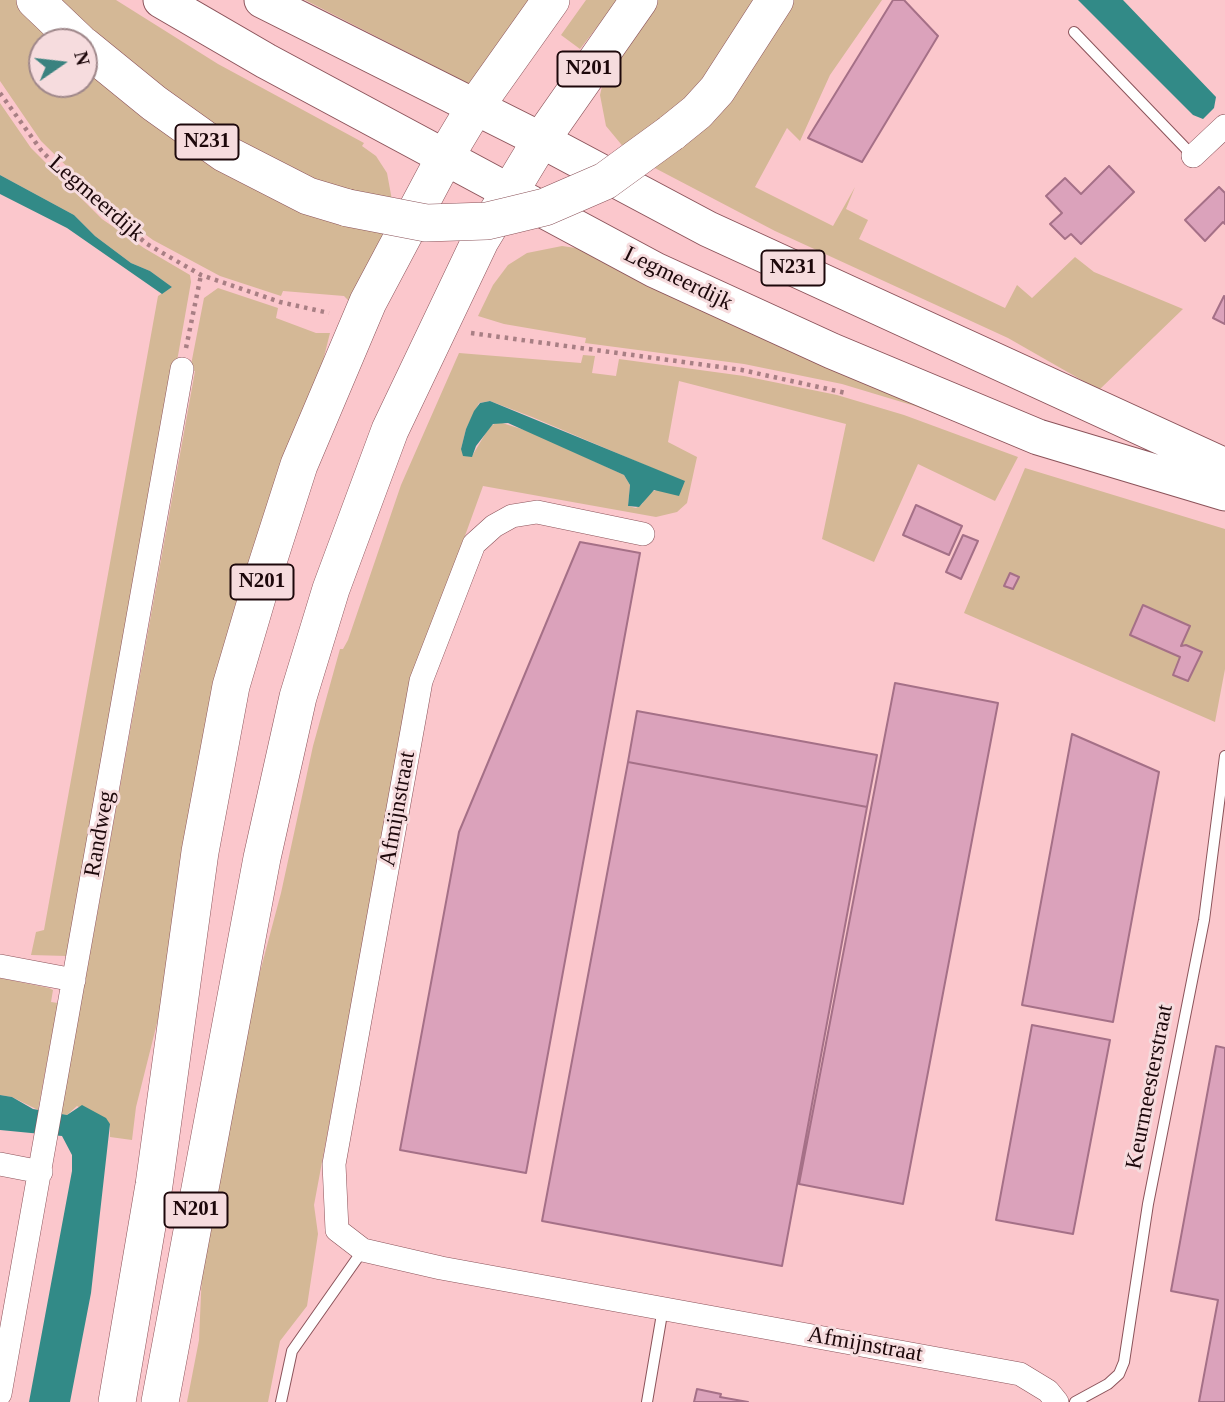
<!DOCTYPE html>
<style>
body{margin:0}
#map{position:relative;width:1225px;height:1402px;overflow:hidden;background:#fbc7cc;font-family:"Times New Roman",serif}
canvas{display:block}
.north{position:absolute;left:28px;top:28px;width:70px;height:70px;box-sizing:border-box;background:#f6dcde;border:2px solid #9f878a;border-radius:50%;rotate:76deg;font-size:19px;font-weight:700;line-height:28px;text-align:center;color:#1d080b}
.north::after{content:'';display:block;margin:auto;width:24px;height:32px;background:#3a827f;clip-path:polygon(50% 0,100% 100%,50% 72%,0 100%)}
</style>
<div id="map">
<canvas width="1225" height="1402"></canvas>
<div class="north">N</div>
</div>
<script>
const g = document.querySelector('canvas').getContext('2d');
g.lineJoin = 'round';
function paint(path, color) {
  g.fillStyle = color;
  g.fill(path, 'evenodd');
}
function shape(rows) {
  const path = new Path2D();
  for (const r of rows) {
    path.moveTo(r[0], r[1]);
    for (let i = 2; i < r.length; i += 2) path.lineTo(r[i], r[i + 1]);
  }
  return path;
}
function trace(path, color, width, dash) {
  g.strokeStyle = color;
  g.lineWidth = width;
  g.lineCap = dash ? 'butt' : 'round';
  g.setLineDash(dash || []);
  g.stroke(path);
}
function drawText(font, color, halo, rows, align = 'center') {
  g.font = font + ' "Times New Roman",serif';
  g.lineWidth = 6;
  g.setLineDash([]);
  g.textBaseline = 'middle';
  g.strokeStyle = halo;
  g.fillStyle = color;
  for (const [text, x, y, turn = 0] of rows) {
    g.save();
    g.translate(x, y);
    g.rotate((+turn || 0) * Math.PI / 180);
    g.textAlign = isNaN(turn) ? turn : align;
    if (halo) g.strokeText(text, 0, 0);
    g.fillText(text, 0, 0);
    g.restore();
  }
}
paint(shape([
 [0,0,24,0,69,42,42,42,42,84,84,84,84,55,247,154,48,0,116,0,218,64,364,143,362,146,376,156,387,173,392,200,390,224,349,301,344,296,283,291,281,296,220,276,153,240,110,209,41,141,0,81],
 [305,0,529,0,471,85],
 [586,0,618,0,580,49,561,35],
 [655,0,763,0,669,142,787,0,882,0,830,75,800,141,787,128,755,187,833,226,855,187,846,209,868,220,859,239,1005,308,1017,285,1032,298,1075,257,1094,272,1183,309,1099,390,1008,338,775,231,630,155,606,126,600,95,603,82],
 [0,103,31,148,102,219,144,248,190,275,191,282,176,367,173,367,67,956,31,955,36,932,44,930,158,296,172,287,150,271,131,263,95,236,74,215,0,175],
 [562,246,583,249,982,432,915,406,842,384,744,364,585,343,586,338,504,324,478,316,493,285,508,265,527,253],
 [218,288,278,308,276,318,316,333,330,333,136,1107,132,1140,110,1137,110,1124,77,1106,67,1115,61,1114,195,371,190,370,204,298],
 [459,353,581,363,583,355,595,356,592,373,616,376,619,359,744,376,837,395,904,415,1018,457,995,501,918,464,874,562,822,539,846,424,679,381,668,442,697,457,687,503,677,512,656,517,483,486,411,685,314,1205,318,1234,307,1306,280,1341,268,1402,187,1402,199,1340,203,1249,244,1032,281,893,313,746,340,649,343,649,348,640,401,485],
 [490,401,532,417,685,482,650,492,642,504,636,508,628,506,630,485,624,475,531,432,499,422,490,426,472,456,461,449,466,429,479,403],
 [1025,468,1225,529,1225,669,1215,722,964,613],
 [0,978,49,988,53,990,51,1002,58,1003,38,1110,12,1097,0,1095]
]), '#d4b896');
paint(shape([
 [1078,0,1123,0,1216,97,1214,108,1203,119,1193,115],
 [0,175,74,215,95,236,131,263,150,271,172,287,162,294,67,228,0,194],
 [490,401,685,481,679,496,654,490,639,507,628,506,630,485,624,475,508,423,493,424,476,446,472,457,463,456,461,449,466,429,474,411,480,403],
 [0,1095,12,1097,33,1109,67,1115,82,1105,106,1118,110,1124,91,1293,70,1402,29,1402,72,1171,72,1155,62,1136,0,1130]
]), '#328a87');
const building = shape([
 [893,0,904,0,938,36,862,162,808,138,893,0],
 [1109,166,1134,192,1081,244,1071,234,1065,239,1050,224,1062,213,1046,196,1065,178,1081,194,1109,166],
 [1219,187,1225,193,1225,224,1223,222,1205,241,1185,220,1219,187],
 [1224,296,1225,297,1225,324,1213,318,1224,296],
 [916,505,962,526,949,555,903,535,916,505],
 [963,535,978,541,961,579,946,572,963,535],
 [580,542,640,553,526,1173,400,1150,459,832,580,542],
 [1010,573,1019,577,1013,589,1004,586,1010,573],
 [1143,605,1190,626,1181,646,1186,645,1202,652,1188,681,1173,675,1180,657,1130,635,1143,605],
 [895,683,998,703,903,1204,799,1184,895,683],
 [637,711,877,755,867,807,628,762,637,711],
 [1072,734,1159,772,1113,1022,1022,1005,1072,734],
 [628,762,867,807,782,1266,542,1221,628,762],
 [1032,1025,1110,1040,1073,1234,996,1220,1032,1025],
 [1216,1046,1225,1048,1225,1402,1199,1402,1218,1300,1171,1291,1216,1046],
 [697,1389,721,1394,720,1397,748,1402,694,1402,697,1389]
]);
paint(building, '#dba2bb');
trace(building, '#a57087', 2);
const service = shape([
 [1074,32,1193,156],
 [281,1402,292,1351,363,1250],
 [647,1402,663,1308],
 [1075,1402,1108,1384,1119,1374,1124,1362,1148,1204,1204,920,1225,756]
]);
const minor = shape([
 [1193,156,1225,126],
 [643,534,537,512,512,516,494,526,474,544,421,681,334,1164,337,1230,363,1250,441,1268,1020,1374,1048,1391,1057,1402],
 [0,966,74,980],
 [0,1164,41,1172],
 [0,1394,182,369]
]);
const primary = shape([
 [161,0,266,61,655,270,832,351,1038,437,1225,493],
 [262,0,541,140,708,229,1225,466]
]);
const trunk = shape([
 [35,0,79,42],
 [84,46,154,103,224,153,308,196,348,208],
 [671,133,697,112,717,90,775,0],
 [117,1402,154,1185,200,852,231,686,264,574,299,465,368,302,445,157,475,107,551,0],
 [160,1402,262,858,298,697,331,589,390,430,480,241,541,140,639,0]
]);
trace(service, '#8b535a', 12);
trace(minor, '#8b535a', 24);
trace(primary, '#8b535a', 37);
trace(trunk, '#8b535a', 38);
trace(shape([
 [0,93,41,150,70,181,147,244,201,275,280,302,329,313],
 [471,333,742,370,846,393],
 [186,348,201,275]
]), '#a87f84', 4.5, [3.5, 5]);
trace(service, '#fff', 10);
trace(minor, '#fff', 23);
trace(primary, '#fff', 35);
trace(trunk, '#fff', 37);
const trunkBridge = shape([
 [348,208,426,223,487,221,508,216,545,207,605,181,671,133]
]);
trace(trunkBridge, '#8b535a', 38, []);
trace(trunkBridge, '#fff', 37);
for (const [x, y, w] of [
 [589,69,63],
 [207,142,63],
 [793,268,63],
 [262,582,63],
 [196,1210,63]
]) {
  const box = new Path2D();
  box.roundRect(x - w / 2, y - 17.5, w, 35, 5);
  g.fillStyle = '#f6dcde';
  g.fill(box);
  trace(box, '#1d080b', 2);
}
drawText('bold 21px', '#1d080b', null, [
 ["N201",589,69],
 ["N231",207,142],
 ["N231",793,268],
 ["N201",262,582],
 ["N201",196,1210]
]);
drawText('23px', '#1d080b', '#f6dcde', [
 ["Legmeerdijk",96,199,41],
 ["Legmeerdijk",678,279,26],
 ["Afmijnstraat",398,809,-80],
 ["Randweg",100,834,-80],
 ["Keurmeesterstraat",1150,1087,-79],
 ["Afmijnstraat",865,1345,10]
]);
</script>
